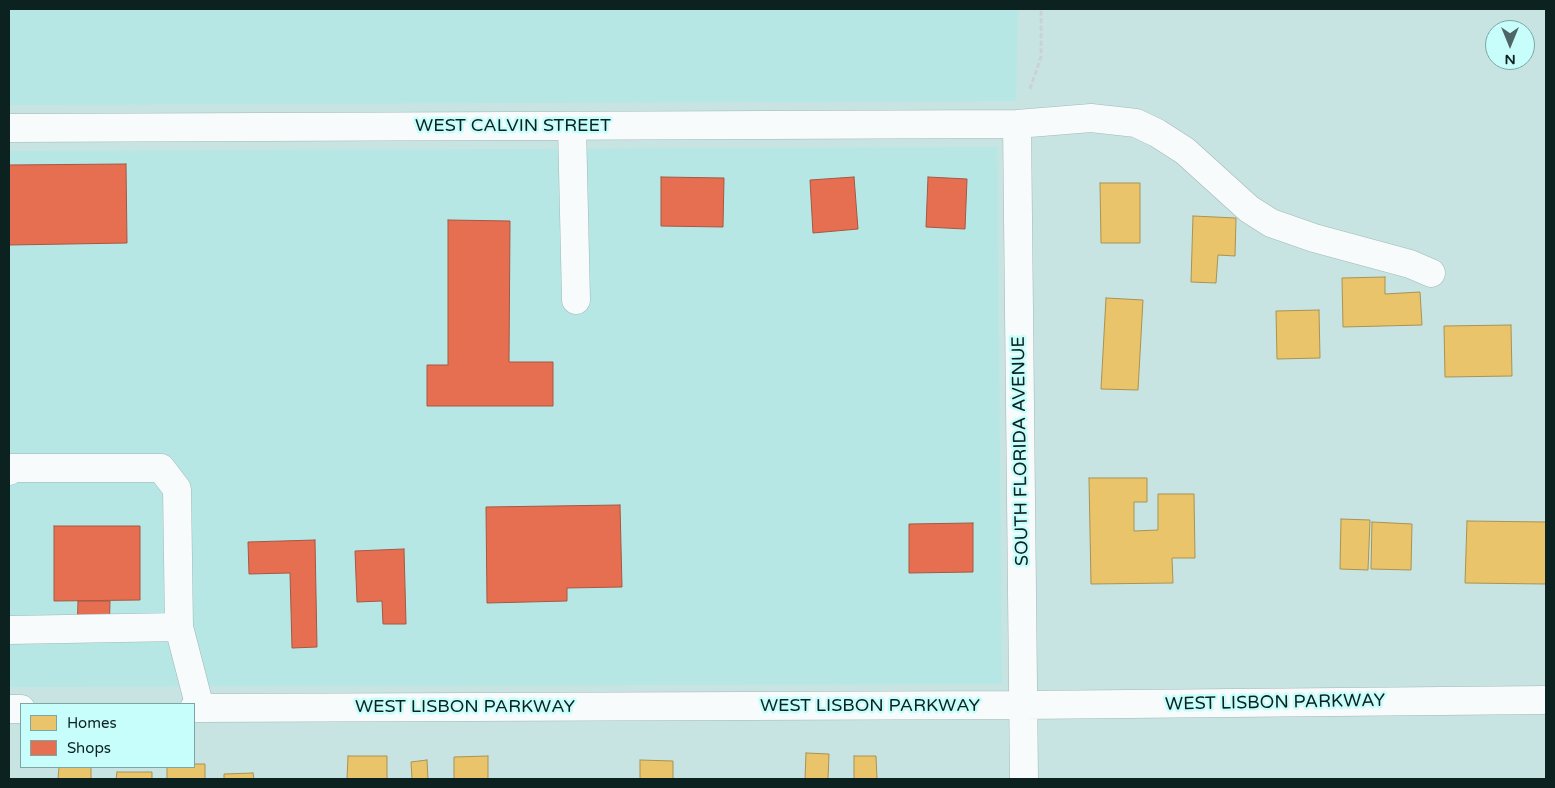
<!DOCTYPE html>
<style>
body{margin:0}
#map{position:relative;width:1555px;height:788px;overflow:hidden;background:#c7e4e2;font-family:"Varela Round",sans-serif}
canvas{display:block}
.frame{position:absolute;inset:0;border:10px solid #0c2221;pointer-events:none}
.legend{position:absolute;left:20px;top:703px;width:175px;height:65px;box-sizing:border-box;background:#c7fefb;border:1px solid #7ca6a4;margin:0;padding:6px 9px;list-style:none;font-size:15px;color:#0c2221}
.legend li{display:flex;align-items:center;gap:10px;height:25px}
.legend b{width:25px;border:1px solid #7ca6a4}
.north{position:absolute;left:1485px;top:20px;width:50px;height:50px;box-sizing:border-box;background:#c7fefb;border:1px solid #7ca6a4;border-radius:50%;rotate:180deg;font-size:14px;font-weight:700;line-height:20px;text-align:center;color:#0c2221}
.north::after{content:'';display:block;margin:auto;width:18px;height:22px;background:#4d6665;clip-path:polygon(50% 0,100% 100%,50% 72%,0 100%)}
</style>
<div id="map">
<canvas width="1555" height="788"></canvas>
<div class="frame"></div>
<ul class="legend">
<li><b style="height:14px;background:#e9c46a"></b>Homes</li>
<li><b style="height:14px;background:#e76f51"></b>Shops</li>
</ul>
<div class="north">N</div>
</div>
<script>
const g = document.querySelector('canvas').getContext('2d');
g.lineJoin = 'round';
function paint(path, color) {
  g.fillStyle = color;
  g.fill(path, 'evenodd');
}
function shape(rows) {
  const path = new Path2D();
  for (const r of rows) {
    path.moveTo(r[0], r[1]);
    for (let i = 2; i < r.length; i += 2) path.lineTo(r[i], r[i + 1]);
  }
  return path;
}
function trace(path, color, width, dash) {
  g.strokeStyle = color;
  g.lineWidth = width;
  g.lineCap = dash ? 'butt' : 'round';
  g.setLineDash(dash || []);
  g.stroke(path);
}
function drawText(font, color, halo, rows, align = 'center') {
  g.font = font + ' "Varela Round",sans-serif';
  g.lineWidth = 5;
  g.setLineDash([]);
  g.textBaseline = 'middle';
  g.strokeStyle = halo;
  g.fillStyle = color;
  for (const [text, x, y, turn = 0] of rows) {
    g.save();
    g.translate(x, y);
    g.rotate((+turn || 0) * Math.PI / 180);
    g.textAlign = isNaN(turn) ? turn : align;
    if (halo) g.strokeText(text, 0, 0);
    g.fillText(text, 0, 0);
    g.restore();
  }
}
paint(shape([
 [9,9,1018,9,1016,101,9,105],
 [997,147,1002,684,9,687,9,151]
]), '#b6e7e4');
const homes = shape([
 [1100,183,1140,183,1140,243,1101,243,1100,183],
 [1193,216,1236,218,1235,256,1218,255,1216,283,1191,282,1193,216],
 [1385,277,1385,294,1420,292,1422,325,1343,327,1342,278,1385,277],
 [1106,298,1143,300,1138,390,1101,389,1106,298],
 [1319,310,1320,358,1277,359,1276,311,1319,310],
 [1511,325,1512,376,1445,377,1444,326,1511,325],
 [1089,478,1147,478,1147,502,1134,502,1134,531,1158,530,1158,494,1194,494,1195,558,1172,558,1173,583,1091,584,1089,478],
 [1341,519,1370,520,1368,570,1340,569,1341,519],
 [1467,521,1546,522,1546,584,1465,583,1467,521],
 [1372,522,1412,524,1411,570,1371,569,1372,522],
 [806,753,829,754,828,779,805,779,806,753],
 [348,756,387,756,387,779,347,779,348,756],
 [488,756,488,779,454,779,454,757,488,756],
 [854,756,876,756,877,779,854,779,854,756],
 [427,760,428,779,412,779,411,762,427,760],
 [640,760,673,761,673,779,640,779,640,760],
 [194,764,205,764,205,779,167,779,167,767,194,767,194,764],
 [59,767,91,767,91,779,58,779,59,767],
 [117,772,152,772,152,779,116,779,117,772],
 [253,773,254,779,224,779,224,774,253,773]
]);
paint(homes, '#e9c46a');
trace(homes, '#a79354', 1);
const shops = shape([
 [126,164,127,243,9,245,9,165,126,164],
 [661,177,724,178,723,227,661,226,661,177],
 [854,177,858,229,813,233,810,180,854,177],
 [928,177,967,179,965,229,926,227,928,177],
 [448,220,510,221,509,362,553,362,553,406,427,406,427,365,448,365,448,220],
 [620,505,622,587,567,588,567,601,487,603,486,507,620,505],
 [973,523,973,572,909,573,909,524,973,523],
 [54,526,140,526,140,600,54,601,54,526],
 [315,540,317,647,292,648,290,573,249,574,248,542,315,540],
 [404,549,406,624,383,624,382,601,357,602,355,551,404,549],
 [78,601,110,601,109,640,77,639,78,601]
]);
paint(shops, '#e76f51');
trace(shops, '#a55843', 1);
const minor = shape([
 [1017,124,1024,779],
 [572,126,576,300],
 [9,128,1017,124,1091,118,1136,123,1157,133,1185,151,1249,209,1271,223,1314,238,1410,264,1431,273],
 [9,471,11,468,161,468,177,489,179,627],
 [9,630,179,627,200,708],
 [194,708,1024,705,1546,700],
 [9,709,21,709]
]);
trace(minor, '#a1b8b7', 29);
trace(shape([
 [1030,89,1041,57,1041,9]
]), '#cad3d3', 3, [5, 2.5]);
trace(minor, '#f7fbfb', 28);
drawText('18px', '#0c2221', '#c7fefb', [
 ["WEST CALVIN STREET",513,126],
 ["SOUTH FLORIDA AVENUE",1021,451,-91],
 ["WEST LISBON PARKWAY",1275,703,-1],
 ["WEST LISBON PARKWAY",870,706],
 ["WEST LISBON PARKWAY",465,707]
]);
</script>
